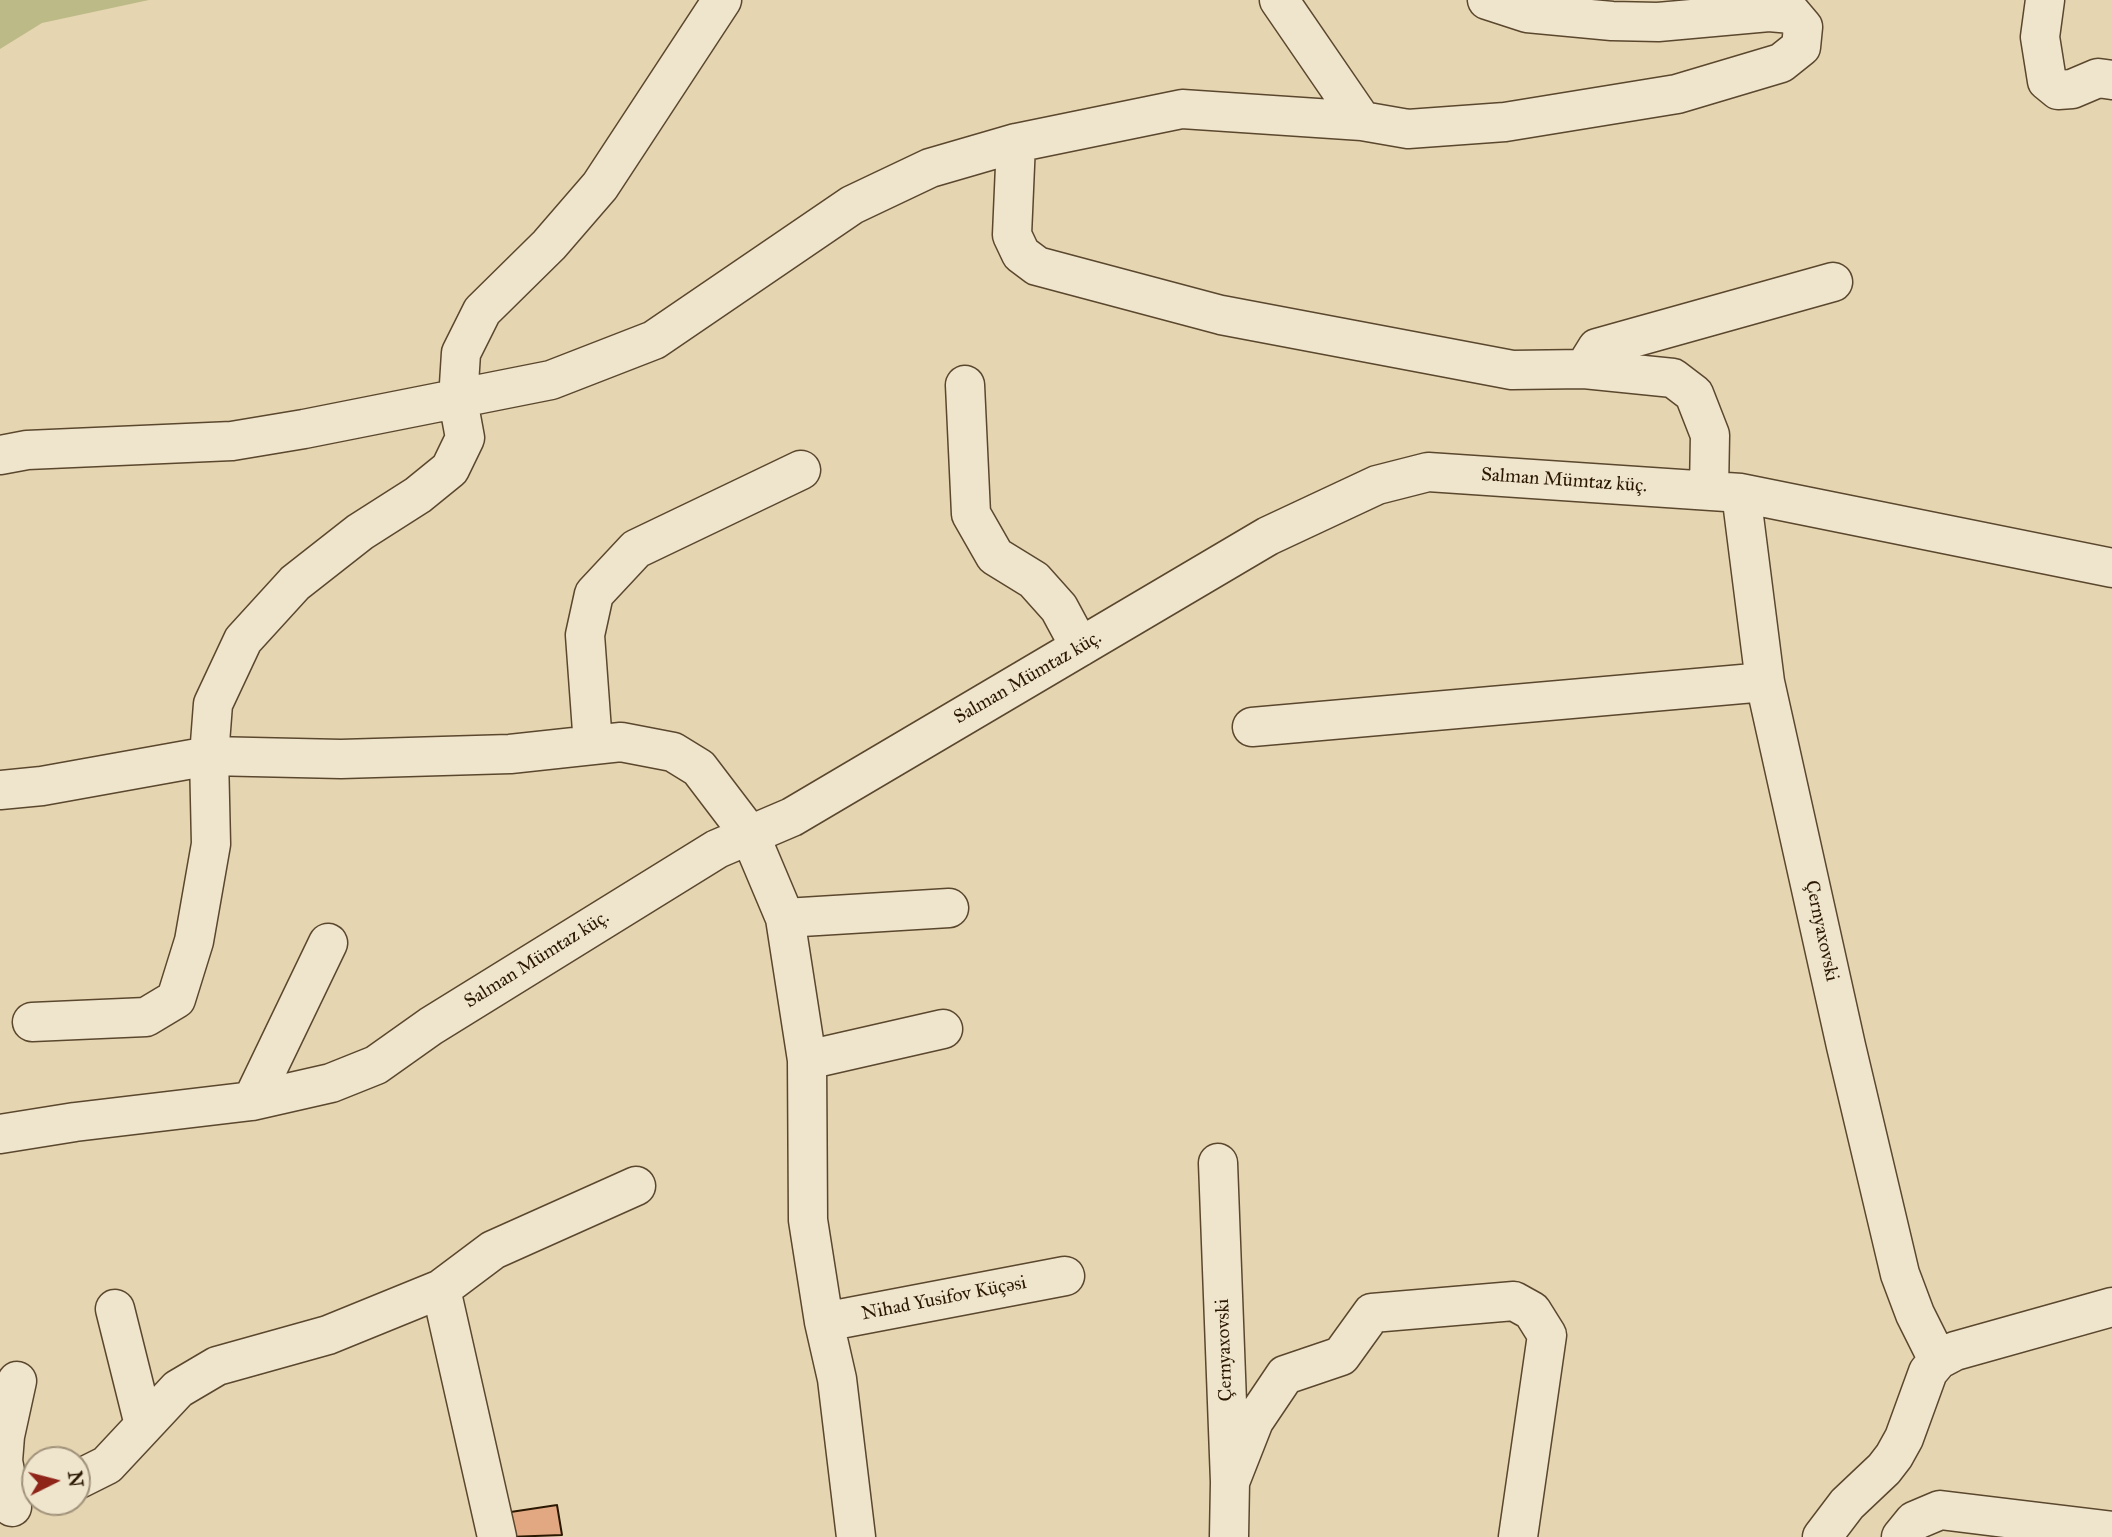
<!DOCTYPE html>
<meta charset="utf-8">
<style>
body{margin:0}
#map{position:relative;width:2112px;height:1537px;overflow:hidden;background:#e6d5b1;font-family:"IM FELL Great Primer",serif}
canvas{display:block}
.north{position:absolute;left:21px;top:1446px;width:70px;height:70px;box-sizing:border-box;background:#efe4cc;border:2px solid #a1927b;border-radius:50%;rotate:84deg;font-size:19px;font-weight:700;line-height:28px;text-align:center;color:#2b1802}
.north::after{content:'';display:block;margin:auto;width:24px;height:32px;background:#8f2418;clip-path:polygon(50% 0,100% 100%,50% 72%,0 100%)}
</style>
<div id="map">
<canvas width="2112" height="1537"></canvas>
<div class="north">N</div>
</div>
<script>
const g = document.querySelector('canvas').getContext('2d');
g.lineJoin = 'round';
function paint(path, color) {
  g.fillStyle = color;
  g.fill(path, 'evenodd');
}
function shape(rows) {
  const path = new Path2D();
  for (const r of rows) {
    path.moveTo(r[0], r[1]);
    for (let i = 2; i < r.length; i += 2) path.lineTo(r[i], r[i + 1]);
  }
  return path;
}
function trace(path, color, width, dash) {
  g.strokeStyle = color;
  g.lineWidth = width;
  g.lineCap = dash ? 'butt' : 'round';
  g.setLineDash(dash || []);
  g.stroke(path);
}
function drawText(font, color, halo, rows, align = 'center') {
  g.font = font + ' "IM FELL Great Primer",serif';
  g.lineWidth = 5;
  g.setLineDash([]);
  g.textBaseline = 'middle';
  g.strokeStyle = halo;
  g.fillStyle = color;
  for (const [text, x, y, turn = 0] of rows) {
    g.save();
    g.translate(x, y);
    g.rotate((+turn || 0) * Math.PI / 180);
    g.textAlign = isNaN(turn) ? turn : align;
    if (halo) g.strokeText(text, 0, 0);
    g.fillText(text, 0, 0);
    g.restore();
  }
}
paint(shape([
 [0,0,149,0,42,23,0,49]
]), '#bcbb87');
const building = shape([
 [557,1505,562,1535,508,1537,504,1513,557,1505]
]);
paint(building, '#e2a881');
trace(building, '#2b1802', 2);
const minor = shape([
 [1279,0,1362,121],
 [2045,0,2040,37,2047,81,2058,90,2072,89,2098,78,2112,80],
 [1016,143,1012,235,1021,254,1037,266,1221,315,1512,370,1584,369,1673,378,1694,394,1710,435,1709,490],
 [1584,369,1597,348,1833,282],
 [965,385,971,514,995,556,1034,580,1059,608,1080,647],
 [0,455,27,450,232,441,304,429,551,380,654,340,852,205,930,168,1016,143,1182,109,1362,121,1408,129,1505,122,1677,94,1781,63,1801,47,1803,27,1792,14,1769,12,1658,22,1612,21,1527,13,1487,0],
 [1741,493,1765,682,1846,1046,1900,1274,1915,1314,1938,1360],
 [1252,727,1765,682],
 [593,745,585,635,594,594,636,549,801,470],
 [0,790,42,786,209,756,341,759,510,754,621,742,673,752,699,768,750,835,785,918,807,1060,808,1220,824,1322,837,1379,856,1537],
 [785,918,949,908],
 [32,1022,146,1017,176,999,194,941,211,844,209,756,213,704,243,640,295,583,360,532,418,495,450,469,465,438,458,400,461,353,482,311,549,245,600,186,722,0],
 [807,1060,943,1029],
 [252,1101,328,943],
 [0,1134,75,1122,252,1101,331,1083,376,1065,431,1026,717,849,792,817,1268,536,1377,485,1428,472,1741,493,2112,568],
 [1218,1163,1230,1482,1229,1537],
 [441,1289,497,1537],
 [115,1309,144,1425],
 [824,1322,1065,1276],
 [77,1480,107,1465,178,1389,217,1366,328,1335,441,1289,493,1250,636,1186],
 [1230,1482,1254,1421,1285,1375,1341,1356,1372,1313,1514,1301,1532,1311,1547,1335,1518,1537],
 [12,1507,3,1461,5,1436,17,1381],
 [1822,1537,1847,1504,1884,1469,1894,1456,1904,1438,1928,1372,1938,1360,1955,1351,2112,1307],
 [1901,1537,1914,1521,1940,1510,2112,1531]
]);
trace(minor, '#5a472e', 41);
trace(minor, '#efe4cc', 38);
drawText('19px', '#2b1802', '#efe4cc', [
 ["Salman Mümtaz küç.",1564,481,4],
 ["Salman Mümtaz küç.",1028,678,-30],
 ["Çernyaxovski",1821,931,78],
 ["Salman Mümtaz küç.",537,960,-32],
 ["Nihad Yusifov Küçəsi",944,1299,-11],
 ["Çernyaxovski",1225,1350,-92]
]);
</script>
